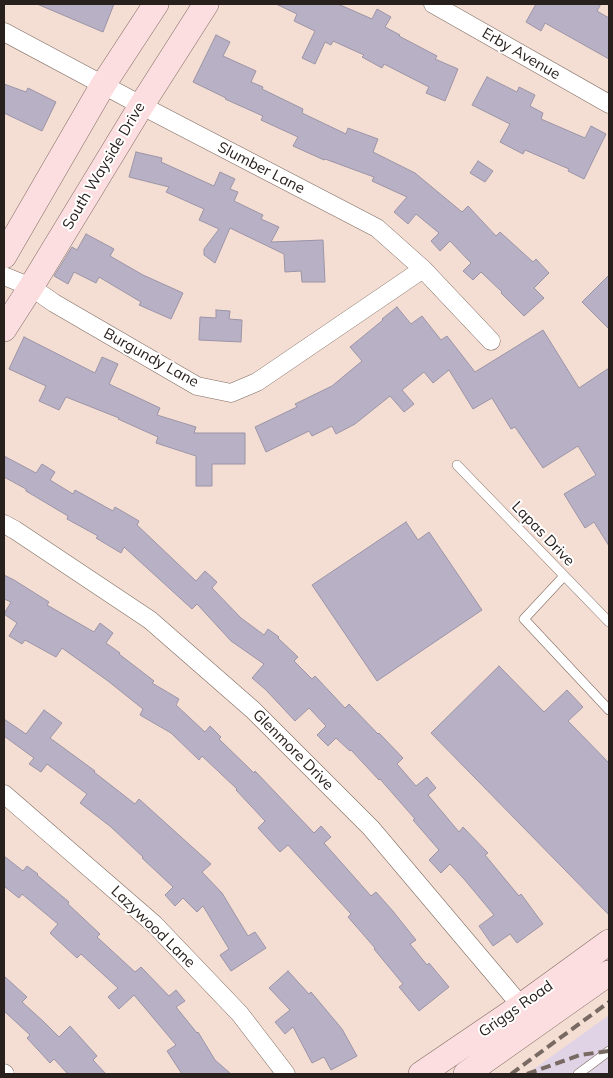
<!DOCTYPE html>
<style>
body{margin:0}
#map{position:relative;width:613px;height:1078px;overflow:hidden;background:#f4ddd2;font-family:Mulish,sans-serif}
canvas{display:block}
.frame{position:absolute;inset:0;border:5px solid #28201c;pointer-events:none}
</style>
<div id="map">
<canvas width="613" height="1078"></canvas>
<div class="frame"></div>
</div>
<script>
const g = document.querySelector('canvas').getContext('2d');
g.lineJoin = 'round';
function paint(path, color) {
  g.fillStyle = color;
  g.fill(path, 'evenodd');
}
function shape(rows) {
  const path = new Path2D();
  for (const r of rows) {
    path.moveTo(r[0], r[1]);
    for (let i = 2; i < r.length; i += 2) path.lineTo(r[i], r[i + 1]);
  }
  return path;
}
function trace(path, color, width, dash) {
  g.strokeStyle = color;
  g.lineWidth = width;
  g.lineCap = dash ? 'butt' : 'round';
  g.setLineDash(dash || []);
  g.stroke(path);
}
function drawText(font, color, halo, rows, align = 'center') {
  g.font = font + ' Mulish,sans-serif';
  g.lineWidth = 4;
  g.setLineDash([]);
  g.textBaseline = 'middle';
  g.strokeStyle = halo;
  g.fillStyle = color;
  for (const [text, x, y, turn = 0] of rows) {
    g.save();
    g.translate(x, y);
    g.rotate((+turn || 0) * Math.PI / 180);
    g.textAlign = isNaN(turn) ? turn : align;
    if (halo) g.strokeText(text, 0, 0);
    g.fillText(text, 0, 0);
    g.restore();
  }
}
paint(shape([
 [609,1015,609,1074,527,1074]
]), '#e1d3e6');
const building = shape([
 [37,4,114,4,103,32,37,4],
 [276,4,338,4,372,19,377,9,391,17,385,27,400,35,399,36,437,56,435,59,458,69,445,101,426,93,429,87,384,64,382,68,362,57,364,55,333,41,331,45,325,42,315,64,302,58,315,31,294,21,297,14,276,4],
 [536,4,601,4,597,11,609,18,609,59,545,23,541,31,526,22,536,4],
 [216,35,230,42,223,56,256,71,251,82,263,87,262,89,303,109,302,113,346,134,348,128,378,139,373,152,415,173,462,212,468,206,496,236,500,232,533,262,536,259,549,273,534,288,544,298,524,316,501,293,502,292,481,272,473,280,463,271,471,263,450,241,440,251,431,241,439,233,416,214,408,224,394,212,407,197,372,181,374,177,325,159,324,160,293,146,298,137,261,120,263,116,225,99,226,98,193,82,216,35],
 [487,77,517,92,519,87,535,95,530,106,543,113,541,119,585,138,591,126,606,134,584,179,568,171,569,169,525,150,523,154,500,142,510,124,472,105,487,77],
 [4,84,26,92,28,88,56,102,42,131,4,113,4,84],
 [136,152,162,158,161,162,214,186,220,172,235,179,230,189,238,192,234,201,263,215,261,219,279,227,271,242,323,240,325,282,302,282,301,271,285,272,284,254,230,228,215,263,204,255,204,249,219,229,199,220,204,209,166,192,169,187,129,177,136,152],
 [478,161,493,171,485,182,470,173,478,161],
 [86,234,114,249,110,256,143,275,183,293,171,319,139,305,141,302,99,277,96,283,74,272,68,284,54,276,72,247,77,250,86,234],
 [609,275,609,329,582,302,609,275],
 [397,307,411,324,422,316,441,340,447,336,475,372,543,330,579,388,609,368,609,546,594,522,585,528,564,494,596,475,578,446,543,468,515,427,511,429,492,398,473,409,449,370,433,383,424,372,402,390,414,404,404,412,390,396,355,424,336,434,332,426,312,436,309,431,266,452,255,427,297,407,295,404,332,386,362,361,350,347,383,320,382,319,397,307],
 [216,310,230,311,229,319,242,320,241,342,199,340,200,317,216,318,216,310],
 [24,337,95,373,102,357,118,364,109,384,160,408,157,415,196,427,194,433,245,433,245,464,212,464,212,486,196,486,196,456,156,443,158,437,118,419,119,418,66,397,59,410,39,401,46,386,9,369,24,337],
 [4,456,36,473,42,464,55,472,50,480,73,494,75,490,113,511,115,507,139,521,137,525,196,581,205,571,217,582,212,588,241,618,264,635,268,629,279,637,278,638,298,657,294,661,312,679,315,676,345,708,349,704,378,734,379,733,403,758,397,764,416,786,427,777,436,788,428,795,459,832,463,827,488,853,485,855,519,896,521,894,543,924,517,943,510,934,493,946,479,926,494,915,464,879,450,864,441,873,429,860,439,850,413,820,415,819,380,779,379,780,351,750,350,751,336,738,328,746,317,735,326,726,309,708,295,721,266,690,252,678,264,664,231,641,197,604,192,609,124,547,121,553,96,538,98,536,67,519,68,516,26,491,26,489,4,477,4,456],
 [406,522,418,540,429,532,482,610,377,681,312,585,406,522],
 [4,575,14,580,49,602,47,605,94,632,100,623,113,633,106,643,120,653,119,654,154,681,152,683,179,699,176,705,205,732,210,726,221,737,219,739,254,773,255,771,314,833,321,826,331,837,324,843,371,896,376,892,392,910,416,940,410,944,427,965,429,963,449,987,419,1011,399,987,403,984,374,949,375,948,348,917,351,914,288,845,280,852,258,828,265,821,236,790,237,789,202,756,199,760,171,733,140,715,143,709,108,681,62,648,56,657,25,640,22,644,9,636,17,623,4,614,11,602,4,599,4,575],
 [499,666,544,712,567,690,583,707,568,721,609,763,609,915,431,733,499,666],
 [44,710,62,723,50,738,95,771,94,772,135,804,139,799,211,864,202,872,222,893,248,936,255,932,266,948,231,971,220,955,229,949,203,906,197,912,183,898,175,906,165,895,173,887,142,858,143,857,111,827,80,803,87,794,47,764,41,772,29,764,34,758,4,736,4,719,26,734,44,710],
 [4,856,23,871,27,866,38,874,37,875,69,902,68,904,100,934,97,937,135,972,141,967,169,996,176,990,185,1001,176,1007,197,1033,198,1032,215,1060,231,1074,182,1074,167,1051,176,1045,134,995,119,1009,108,997,118,988,81,954,77,958,50,933,58,924,22,894,19,898,4,886,4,856],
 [288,971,309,994,311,992,342,1029,357,1056,331,1070,324,1057,312,1063,293,1027,285,1034,275,1022,290,1010,269,988,288,971],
 [4,976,27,997,22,1002,44,1022,59,1037,70,1026,97,1056,93,1060,106,1074,68,1074,54,1059,50,1063,27,1038,30,1035,4,1011,4,976]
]);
paint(building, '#b8b1c5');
trace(building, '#9b94a7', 1);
const service = shape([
 [457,465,609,622],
 [564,576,524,619,609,710],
 [578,1074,609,1051]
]);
const minor = shape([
 [433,4,609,104],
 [4,32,152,111,377,228,423,269,491,341],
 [4,276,31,287,54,303,197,386,231,393,257,382,423,269],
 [4,524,15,530,150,620,253,710,371,828,528,1014],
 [4,794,154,924,240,1014,286,1074],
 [4,1073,5,1074]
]);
const secondary = shape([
 [4,256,103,85,156,4],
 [4,329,31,287,141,106,206,4],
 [421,1074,521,1006,609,942],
 [466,1074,609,973]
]);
trace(service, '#7f6c62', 10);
trace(minor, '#7f6c62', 19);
trace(secondary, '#7f6c62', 26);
trace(service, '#fff', 9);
trace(minor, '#fff', 18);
trace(secondary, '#fddee0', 25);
trace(shape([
 [511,1074,609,1002],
 [527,1074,580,1055,609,1051]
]), '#786a63', 4, [10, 5]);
drawText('15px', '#28201c', '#fff', [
 ["Erby Avenue",521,54,30],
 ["South Wayside Drive",104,166,-59],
 ["Slumber Lane",261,168,27],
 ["Burgundy Lane",151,358,29],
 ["Lapas Drive",543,534,46],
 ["Glenmore Drive",293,750,45],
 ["Lazywood Lane",153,927,44],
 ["Griggs Road",516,1009,-35]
]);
</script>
